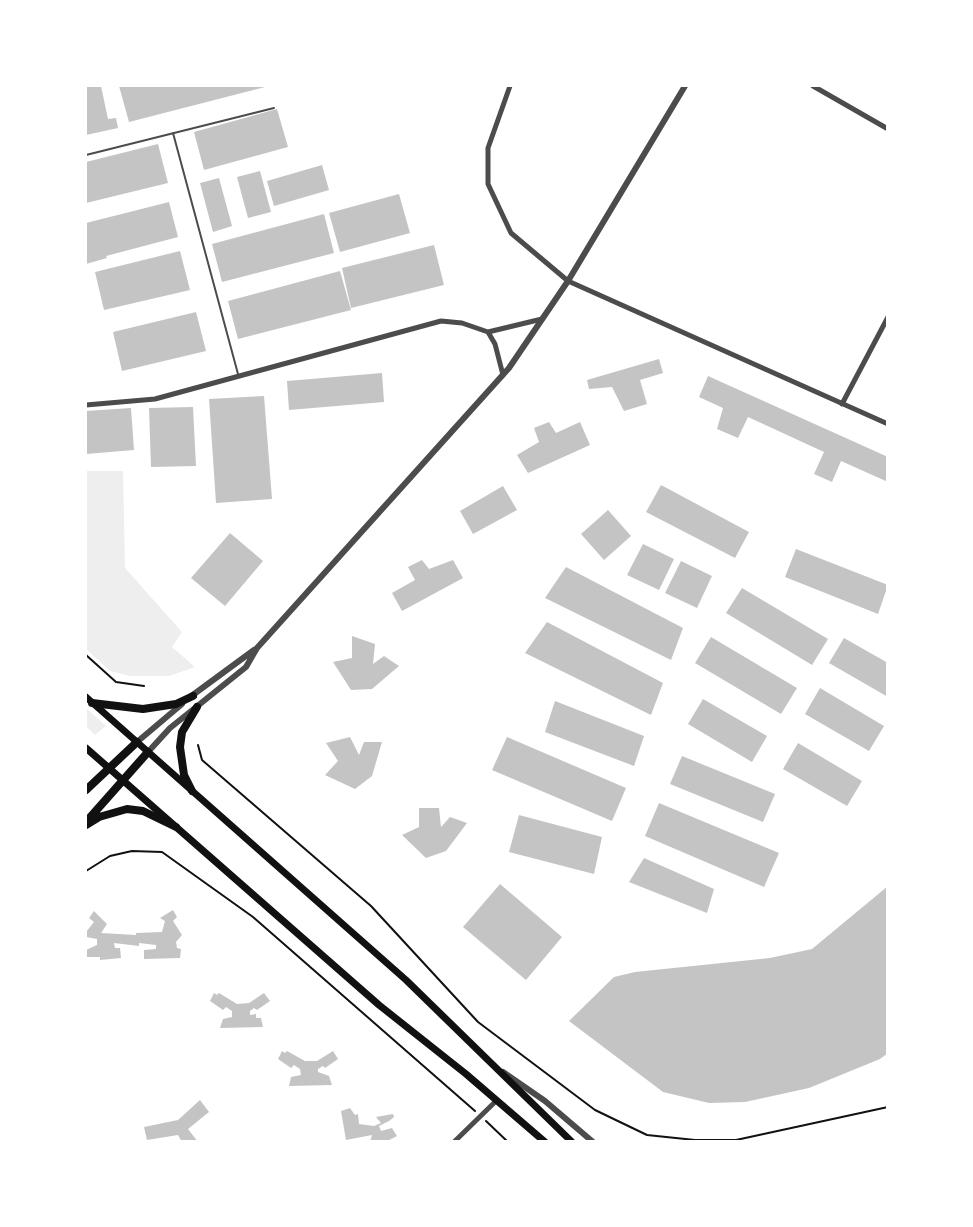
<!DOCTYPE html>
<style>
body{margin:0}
#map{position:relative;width:973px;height:1227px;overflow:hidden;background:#fff;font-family:"Source Sans 3",sans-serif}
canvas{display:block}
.frame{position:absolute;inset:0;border:87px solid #fff;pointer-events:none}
</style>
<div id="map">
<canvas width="973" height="1227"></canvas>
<div class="frame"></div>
</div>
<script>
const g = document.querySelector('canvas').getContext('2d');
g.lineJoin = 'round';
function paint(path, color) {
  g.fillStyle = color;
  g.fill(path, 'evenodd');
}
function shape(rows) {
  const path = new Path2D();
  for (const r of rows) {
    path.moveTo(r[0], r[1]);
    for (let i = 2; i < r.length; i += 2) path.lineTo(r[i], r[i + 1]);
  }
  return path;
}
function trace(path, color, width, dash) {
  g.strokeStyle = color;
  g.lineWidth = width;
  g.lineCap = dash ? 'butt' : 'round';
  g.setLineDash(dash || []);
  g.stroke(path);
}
paint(shape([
 [86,471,123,471,125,568,182,632,172,647,195,667,169,676,130,676,110,671,86,649],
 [86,708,106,726,95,735,86,726]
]), '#eee');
paint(shape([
 [86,86,101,86,108,119,116,118,118,128,86,135],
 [119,86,269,86,129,122],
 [277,109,288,147,204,170,194,132],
 [158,144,168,183,86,203,86,162],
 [322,165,329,190,274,206,267,181],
 [260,171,271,212,248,218,237,177],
 [219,178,232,226,213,232,200,183],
 [399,194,410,233,340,252,329,213],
 [169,202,178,237,106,256,107,258,86,264,86,223],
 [324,214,334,253,222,282,212,244],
 [434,245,444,285,351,308,342,268],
 [180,251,190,290,104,310,95,272],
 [340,271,351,310,238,339,228,301],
 [196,312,206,351,122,371,113,332],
 [659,359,663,373,640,380,647,404,624,411,612,387,589,389,587,380],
 [382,373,384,402,289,410,287,381],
 [708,376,888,457,888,482,841,461,832,482,814,474,824,452,748,417,738,438,717,429,723,408,699,397],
 [264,396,272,499,216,503,209,399],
 [193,407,196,466,151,467,149,408],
 [131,408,134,450,86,454,86,411],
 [549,422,556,433,580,422,590,445,528,473,517,455,539,442,534,428],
 [661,485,749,532,735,558,646,512],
 [503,486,517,510,473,534,460,511],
 [608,510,631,536,604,560,581,534],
 [230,533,263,561,225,606,191,578],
 [643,544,674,559,659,590,627,575],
 [796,549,888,585,878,614,785,577],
 [422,560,429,569,453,560,463,578,402,611,392,593,415,580,408,567],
 [681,561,712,576,697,608,665,593],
 [566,567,683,628,671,660,545,598],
 [742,588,828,639,812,665,726,613],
 [547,622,663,683,651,715,525,653],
 [352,636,375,644,373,664,384,656,399,666,372,689,351,690,333,662,352,658],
 [711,637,797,688,781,714,695,663],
 [844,638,888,663,888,697,829,663],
 [820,688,884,726,869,751,805,714],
 [703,699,767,736,752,762,688,724],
 [555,701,644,736,634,766,545,732],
 [350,737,359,755,364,742,382,742,372,776,355,789,325,775,338,761,326,743],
 [507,737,626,788,612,821,492,770],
 [798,743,862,781,847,806,783,769],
 [682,756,775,794,763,822,670,784],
 [659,803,779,853,764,887,645,836],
 [419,808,439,808,441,827,450,817,467,823,446,851,426,858,402,835,419,827],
 [519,815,602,837,594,874,509,852],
 [644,858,714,889,707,913,629,882],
 [500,884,562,937,526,980,463,927],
 [888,886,888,1053,880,1059,809,1088,745,1102,709,1103,663,1092,569,1021,614,977,635,972,770,958,812,949],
 [173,910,177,917,173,921,182,935,176,942,177,948,181,949,180,958,144,959,144,950,156,949,156,945,139,943,139,946,114,943,115,948,120,948,121,958,100,960,100,957,86,957,86,950,97,945,97,939,86,937,86,932,94,922,89,918,94,911,107,924,101,933,136,935,136,933,162,932,165,921,160,918],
 [214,993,217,995,219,993,237,1004,249,1003,264,993,270,1001,257,1010,254,1008,250,1011,250,1015,256,1014,256,1018,261,1018,263,1027,220,1028,223,1019,232,1017,232,1011,226,1007,223,1010,210,1001],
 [282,1051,285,1053,287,1051,305,1061,317,1061,333,1051,338,1059,325,1068,323,1066,318,1069,318,1072,329,1076,332,1085,289,1086,291,1077,301,1075,300,1069,294,1065,291,1068,278,1059],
 [200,1100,209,1112,188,1129,198,1142,182,1142,178,1135,147,1140,144,1127,178,1120],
 [350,1108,355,1115,358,1114,359,1124,374,1126,381,1123,376,1117,393,1114,394,1117,389,1121,379,1126,381,1131,392,1128,397,1136,385,1142,370,1142,372,1135,346,1140,341,1111]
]), '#c4c4c4');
trace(shape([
 [86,655,116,682,144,686],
 [198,745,202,760,371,906,478,1022,595,1110,647,1135,695,1140,736,1140,888,1107],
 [86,871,110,856,132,851,162,852,253,917,475,1111],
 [486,1121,508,1142]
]), '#111', 2);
trace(shape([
 [173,133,238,374],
 [86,155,274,108]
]), '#4c4c4c', 2);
trace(shape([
 [510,86,488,148,488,184,511,233,568,281,888,424],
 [813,86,888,129],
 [503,375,495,344,488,332,542,319],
 [842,404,888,317],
 [86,405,155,399,441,321,462,323,488,332],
 [454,1142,497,1100]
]), '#4c4c4c', 5);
trace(shape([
 [190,697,254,650],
 [137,742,182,704],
 [148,752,170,728,246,667,257,648,509,368,568,281,685,86],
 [503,1072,545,1101,593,1142]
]), '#4c4c4c', 6);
trace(shape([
 [86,697,406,980,572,1142],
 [86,748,379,1005,466,1074,545,1142]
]), '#111', 7);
trace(shape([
 [92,703,143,709,176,704,193,696],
 [86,790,137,742],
 [192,791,184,775,180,747,182,732,197,707],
 [86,822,148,752],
 [86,825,99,817,127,809,143,811,176,827]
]), '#111', 8);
</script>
